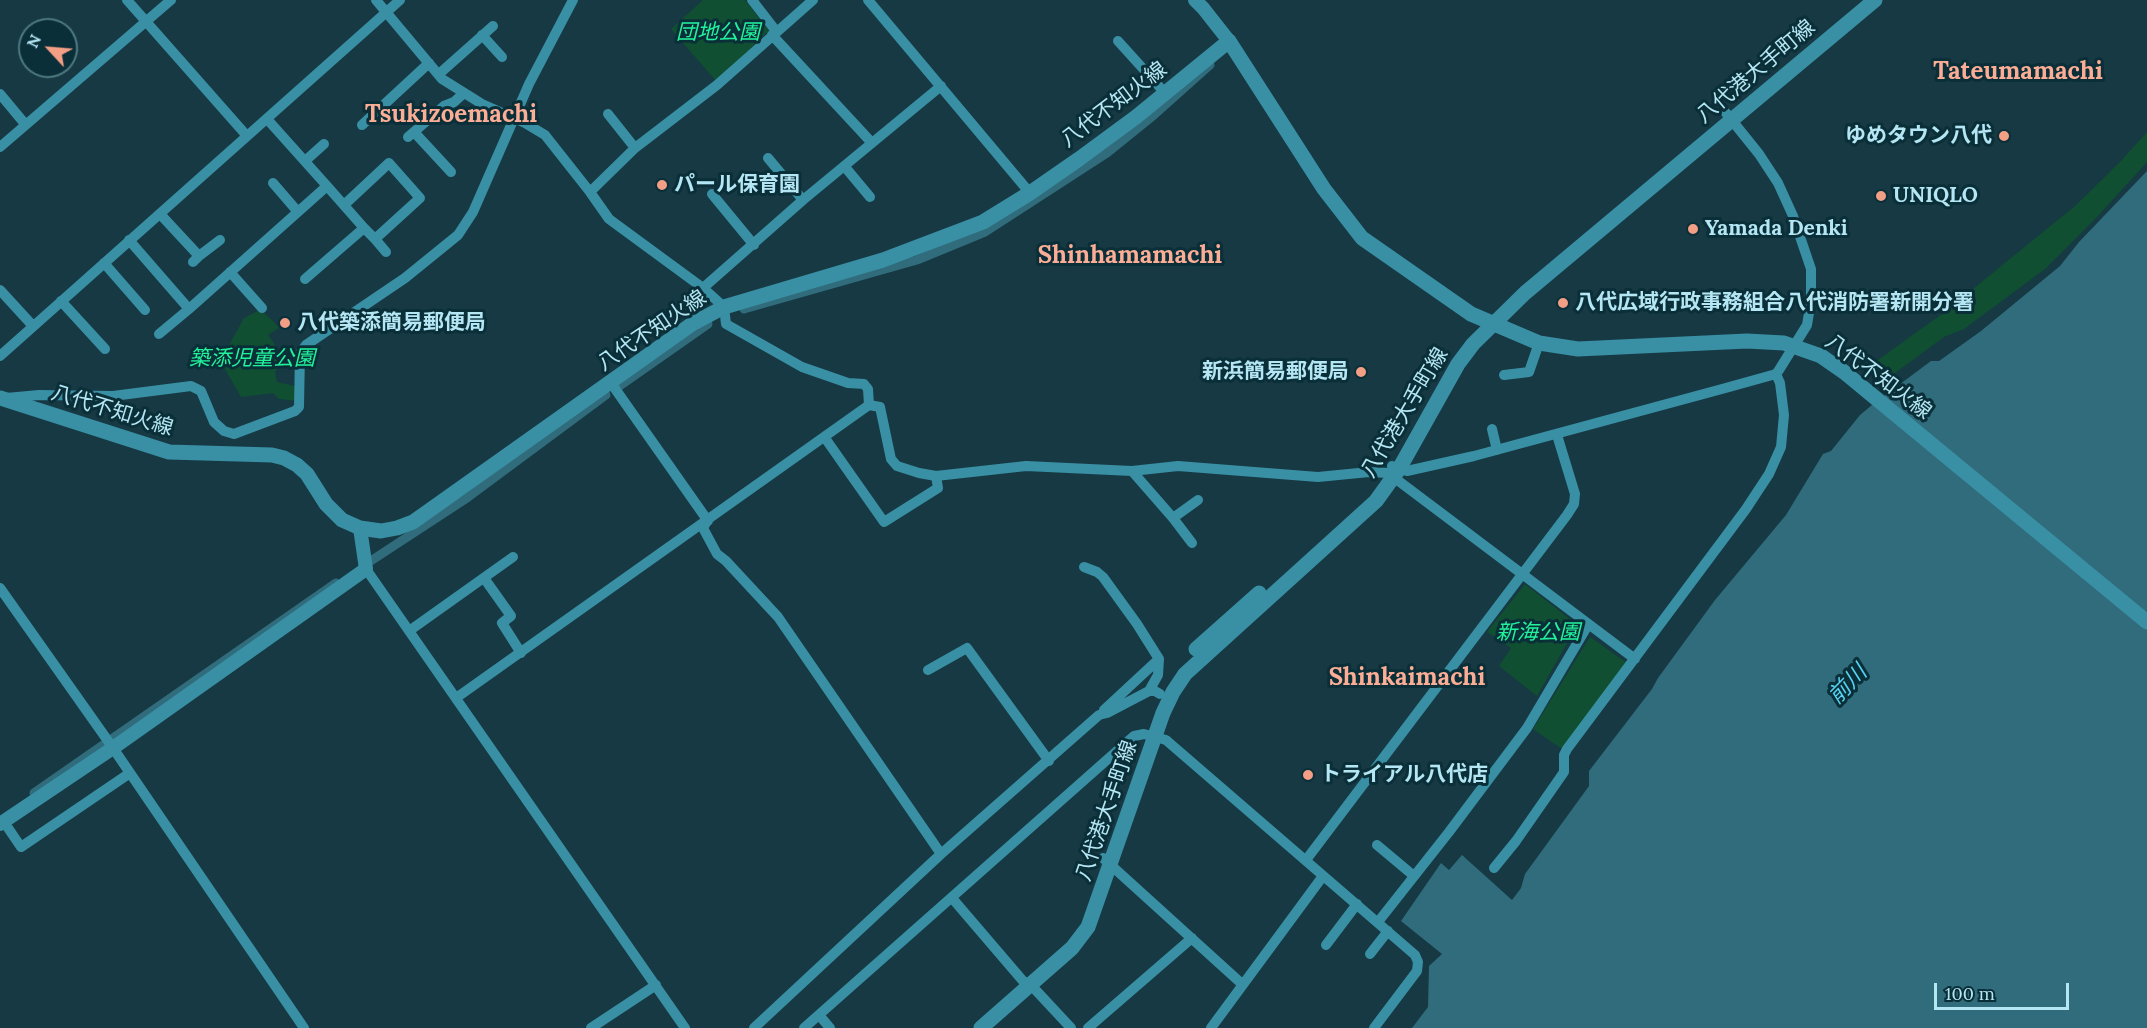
<!DOCTYPE html>
<meta charset="utf-8">
<style>
body{margin:0}
#map{position:relative;width:2147px;height:1028px;overflow:hidden;background:#163943;font-family:Lora,serif}
canvas{display:block}
.north{position:absolute;left:18px;top:18px;width:60px;height:60px;box-sizing:border-box;background:#0a2f38;border:2px solid #4e7883;border-radius:50%;rotate:296deg;font-size:16px;font-weight:700;line-height:24px;text-align:center;color:#b4e6f4}
.north::after{content:'';display:block;margin:auto;width:21px;height:27px;background:#f39f85;clip-path:polygon(50% 0,100% 100%,50% 72%,0 100%)}
.scale{position:absolute;left:1934px;top:983px;width:135px;height:27px;box-sizing:border-box;border:3px solid #b4e6f4;border-top:0;padding-left:8px;font-size:18px;line-height:21px;white-space:nowrap;color:#b4e6f4;-webkit-text-stroke:4px #0a2f38;paint-order:stroke}
</style>
<div id="map">
<canvas width="2147" height="1028"></canvas>
<div class="north">N</div>
<div class="scale">100 m</div>
</div>
<script>
const g = document.querySelector('canvas').getContext('2d');
g.lineJoin = 'round';
function paint(path, color) {
  g.fillStyle = color;
  g.fill(path, 'evenodd');
}
function shape(rows) {
  const path = new Path2D();
  for (const r of rows) {
    path.moveTo(r[0], r[1]);
    for (let i = 2; i < r.length; i += 2) path.lineTo(r[i], r[i + 1]);
  }
  return path;
}
function trace(path, color, width, dash) {
  g.strokeStyle = color;
  g.lineWidth = width;
  g.lineCap = dash ? 'butt' : 'round';
  g.setLineDash(dash || []);
  g.stroke(path);
}
function drawText(font, color, halo, rows, align = 'center') {
  g.font = font + ' Lora,"Noto Sans JP",serif';
  g.lineWidth = 6;
  g.setLineDash([]);
  g.textBaseline = 'middle';
  g.strokeStyle = halo;
  g.fillStyle = color;
  for (const [text, x, y, turn = 0] of rows) {
    g.save();
    g.translate(x, y);
    g.rotate((+turn || 0) * Math.PI / 180);
    g.textAlign = isNaN(turn) ? turn : align;
    if (halo) g.strokeText(text, 0, 0);
    g.fillText(text, 0, 0);
    g.restore();
  }
}
paint(shape([
 [703,0,745,0,769,31,716,81,671,29],
 [2147,132,2147,162,2097,217,2045,269,1964,329,1944,337,1880,384,1868,367,1942,314,2075,206,2119,163],
 [260,310,271,319,279,328,268,335,276,346,281,364,275,372,277,382,295,386,298,401,279,399,273,393,241,397,222,364,225,352,244,318],
 [1525,584,1571,620,1574,631,1537,696,1499,666,1511,648,1487,632],
 [1590,637,1627,663,1562,749,1533,729]
]), '#104f31');
paint(shape([
 [2147,171,2147,1028,1412,1028,1428,1007,1429,966,1442,954,1401,921,1441,863,1449,870,1462,855,1512,900,1521,888,1525,874,1589,786,1589,771,1652,689,1658,678,1715,600,1786,515,1823,454,1831,451,1860,415,1872,405,1931,361,1939,361,1981,331,2060,266,2079,242]
]), '#306c7b');
trace(shape([
 [744,309,917,260,985,232,1107,153,1154,115,1210,65],
 [618,387,708,324],
 [363,566,467,498,606,395],
 [34,793,336,583]
]), '#306c7b', 9);
trace(shape([
 [127,0,247,136],
 [376,0,442,79,482,104,525,123,545,135,590,192,609,219,703,288,724,307,726,324,802,367,848,383,864,384,868,389,869,405],
 [752,0,776,31],
 [868,0,1030,193],
 [482,35,502,57],
 [772,35,872,143],
 [1118,41,1165,93],
 [439,74,493,26],
 [0,94,25,124],
 [608,114,635,148],
 [267,119,327,186],
 [362,125,429,63],
 [414,132,451,172],
 [408,137,444,106,454,102,464,93],
 [0,147,171,0],
 [768,158,803,200],
 [305,161,324,144],
 [845,167,870,197],
 [273,183,298,212],
 [590,192,635,148,717,85,813,0],
 [712,194,754,245],
 [344,205,389,163,420,198,375,239,364,228],
 [160,214,199,256,193,262],
 [375,239,386,252],
 [129,240,189,309,159,334],
 [199,256,220,240],
 [104,263,145,310],
 [230,272,262,308],
 [703,288,803,200,941,86],
 [0,290,33,326],
 [61,301,105,349],
 [189,309,327,186,364,228,305,279],
 [0,356,400,0],
 [1504,375,1529,372,1539,343],
 [611,383,708,521],
 [6,398,39,395,113,396,191,386,201,391,214,422,224,431,234,434,295,411,299,407,300,353,306,345,405,278,458,235,473,212,529,84,573,0],
 [1492,429,1497,450],
 [825,438,884,522,938,488,936,476],
 [1392,466,1407,471,1474,456,1722,389,1776,374,1779,370,1807,325,1811,301,1811,269,1793,216,1778,183,1759,154,1726,113],
 [1132,471,1173,518,1192,543],
 [1173,518,1198,500],
 [707,521,703,528,717,554,726,561,778,617,941,854],
 [1084,567,1097,572,1103,577,1137,624,1159,659],
 [366,569,685,1028],
 [484,578,511,616,502,623,521,653],
 [0,588,113,748,304,1028],
 [409,631,513,557],
 [928,670,967,648,1049,761],
 [456,698,869,405,880,407,891,459,897,466,919,473,936,476,1026,466,1132,471,1178,466,1318,477,1369,472,1388,473,1635,659],
 [1104,710,1159,659,1158,675,1149,691],
 [4,822,21,847,130,773],
 [1377,845,1414,876],
 [1103,858,1242,984],
 [1306,860,1567,515,1574,504,1575,494,1557,435],
 [1494,868,1516,841,1564,772,1564,755,1567,749,1746,509,1769,474,1781,447,1784,415,1780,383,1776,374],
 [952,898,1023,981,1030,984,1071,1028],
 [1378,922,1449,832,1527,728,1588,625],
 [1326,945,1357,904],
 [1370,954,1388,931],
 [819,1015,830,1028],
 [591,1028,656,985],
 [754,1028,941,854,1099,715,1107,713,1149,691,1155,691,1160,694],
 [804,1028,1126,743,1134,736,1144,734,1166,740,1415,955,1418,962,1417,971,1374,1028],
 [1088,1028,1192,938],
 [1211,1028,1323,876]
]), '#398fa4', 10);
trace(shape([
 [1195,0,1203,8,1229,41],
 [0,824,113,748,366,569,360,528]
]), '#398fa4', 14);
trace(shape([
 [0,398,169,452,272,455,284,458,297,465,307,474,326,504,342,520,360,528,381,531,397,528,413,522,692,324,724,307,883,260,983,222,1030,193,1079,159,1136,117,1229,41,1324,189,1362,238,1471,314,1539,343,1578,349,1747,341,1784,343,1821,356,1844,372,2147,622],
 [1196,649,1259,593],
 [981,1028,1072,948,1088,927,1163,713,1173,692,1185,674,1376,501,1399,469,1458,364,1473,344,1525,293,1875,0]
]), '#398fa4', 15);
for (const [x, y, r, color] of [
 [2004,136,6,"#f39f85"],
 [662,185,6,"#f39f85"],
 [1881,196,6,"#f39f85"],
 [1693,229,6,"#f39f85"],
 [1563,303,6,"#f39f85"],
 [285,323,6,"#f39f85"],
 [1361,372,6,"#f39f85"],
 [1308,775,6,"#f39f85"]
]) {
  const dot = new Path2D();
  dot.arc(x, y, r, 0, 2 * Math.PI);
  g.fillStyle = color;
  g.fill(dot);
  trace(dot, '#0a2f38', 2);
}
drawText('italic 21px', '#22f39b', '#0a2f38', [
 ["団地公園",718,33],
 ["築添児童公園",252,359],
 ["新海公園",1538,633]
]);
drawText('21px', '#b4e6f4', '#0a2f38', [
 ["八代港大手町線",1756,72,-40],
 ["八代不知火線",1114,105,-37],
 ["八代不知火線",652,331,-34],
 ["八代不知火線",1878,377,37],
 ["八代不知火線",112,411,17],
 ["八代港大手町線",1405,413,-59],
 ["八代港大手町線",1107,811,-71]
]);
drawText('bold 21px', '#b4e6f4', '#0a2f38', [
 ["ゆめタウン八代",1992,136,"right"],
 ["パール保育園",674,185],
 ["UNIQLO",1893,196],
 ["Yamada Denki",1705,229],
 ["八代広域行政事務組合八代消防署新開分署",1575,303],
 ["八代築添簡易郵便局",297,323],
 ["新浜簡易郵便局",1349,372,"right"],
 ["トライアル八代店",1320,775]
], 'left');
drawText('italic 22px', '#56d2f2', '#0a2f38', [
 ["前川",1848,685,-46]
]);
drawText('bold 24px', '#fcad95', '#0a2f38', [
 ["Tateumamachi",2018,72],
 ["Tsukizoemachi",451,115],
 ["Shinhamamachi",1130,256],
 ["Shinkaimachi",1407,678]
]);
</script>
